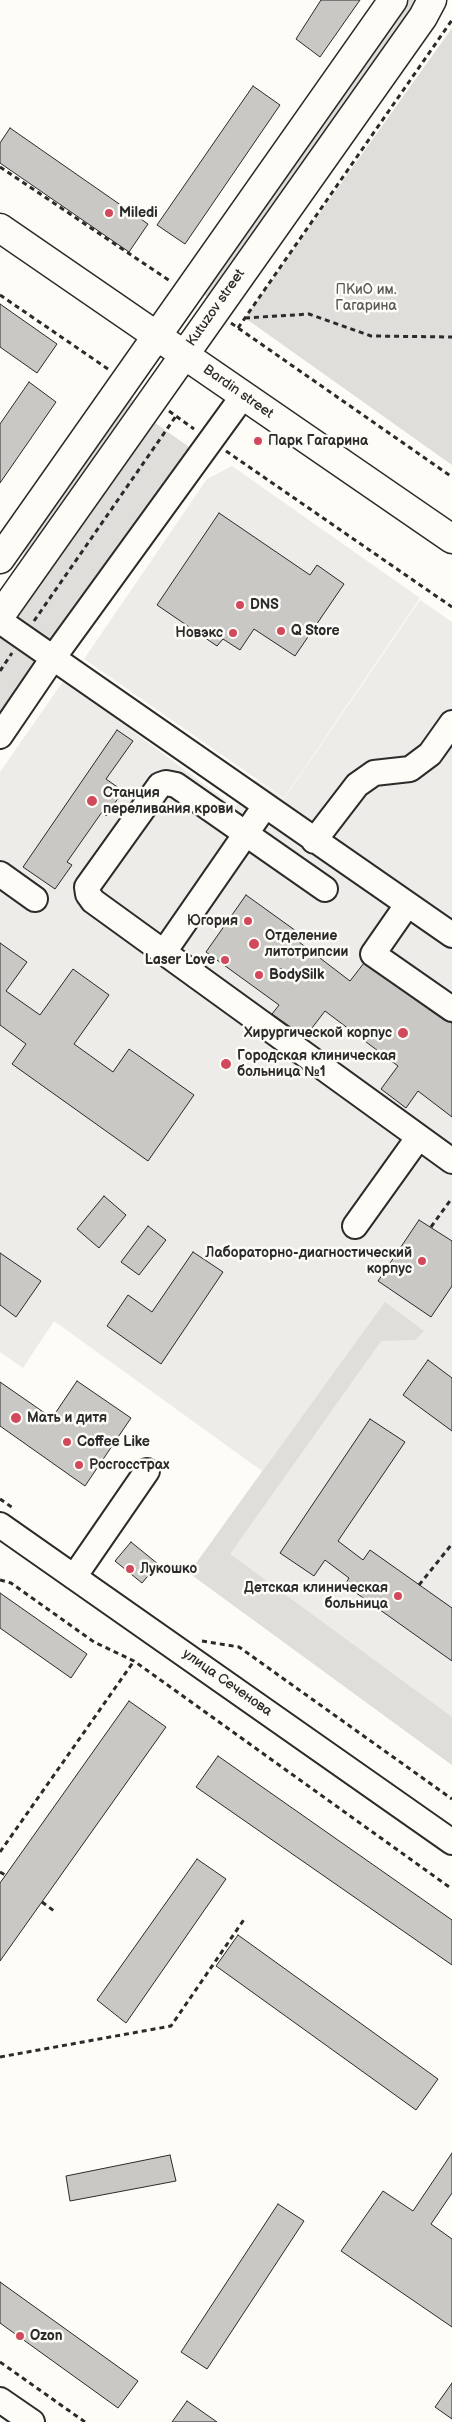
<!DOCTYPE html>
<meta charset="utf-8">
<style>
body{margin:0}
canvas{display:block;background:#fdfcf7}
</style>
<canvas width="452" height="2422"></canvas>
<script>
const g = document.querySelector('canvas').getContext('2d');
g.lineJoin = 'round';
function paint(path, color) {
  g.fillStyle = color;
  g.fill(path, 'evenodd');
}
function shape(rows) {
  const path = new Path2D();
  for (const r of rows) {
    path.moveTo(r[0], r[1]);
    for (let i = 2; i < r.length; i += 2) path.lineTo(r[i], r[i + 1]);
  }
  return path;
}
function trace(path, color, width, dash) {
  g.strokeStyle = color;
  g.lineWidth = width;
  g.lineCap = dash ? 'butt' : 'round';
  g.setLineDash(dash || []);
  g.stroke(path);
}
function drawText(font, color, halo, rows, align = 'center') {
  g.font = font + ' "Balsamiq Sans",sans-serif';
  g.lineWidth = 5;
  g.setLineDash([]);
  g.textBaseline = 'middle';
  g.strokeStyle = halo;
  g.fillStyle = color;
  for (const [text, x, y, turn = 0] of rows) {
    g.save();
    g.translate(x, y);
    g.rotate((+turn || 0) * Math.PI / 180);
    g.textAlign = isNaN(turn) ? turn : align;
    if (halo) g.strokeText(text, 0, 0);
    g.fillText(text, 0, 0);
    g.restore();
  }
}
paint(shape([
 [232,466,420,598,284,798,84,659,207,479],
 [420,600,452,622,452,1765,189,1573,262,1471,54,1321,23,1368,0,1352,0,772,64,680,235,807,256,780,284,799]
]), '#edece8');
paint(shape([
 [403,0,421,0,212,301,203,294],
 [452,28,452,465,245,318],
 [125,395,134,401,0,599,0,590,23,556,36,525],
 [151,420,189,447,0,717,0,637],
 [385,1302,424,1331,415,1340,381,1341,230,1554,452,1717,452,1765,189,1573]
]), '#dfdeda');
const building = shape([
 [321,0,360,0,320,57,296,39,321,0],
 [253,86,280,105,185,244,157,225,253,86],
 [10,128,148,224,129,252,0,163,0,143,10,128],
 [0,304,57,344,37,373,0,347,0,304],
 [29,382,56,402,0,483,0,424,29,382],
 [219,513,310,575,317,565,344,584,295,656,254,629,240,650,223,639,217,646,157,605,219,513],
 [117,730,133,741,106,779,123,791,106,816,102,812,67,862,72,865,55,889,23,867,117,730],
 [246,895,303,936,299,942,350,981,364,963,444,1020,452,1023,452,1117,418,1091,406,1108,381,1089,398,1066,325,1011,305,1037,272,1014,279,1005,206,952,246,895],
 [0,943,27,962,6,991,40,1015,73,969,109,995,74,1044,113,1072,129,1049,194,1095,148,1161,12,1064,26,1044,0,1025,0,943],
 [104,1196,126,1215,99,1248,77,1229,104,1196],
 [419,1220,452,1241,452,1286,431,1317,378,1281,419,1220],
 [148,1226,166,1240,139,1275,121,1262,148,1226],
 [193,1252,223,1272,161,1364,107,1326,128,1295,152,1312,193,1252],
 [0,1253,41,1281,16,1317,0,1305,0,1253],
 [428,1360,452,1378,452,1431,403,1395,428,1360],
 [77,1381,131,1418,85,1486,0,1426,0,1382,52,1418,77,1381],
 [370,1419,405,1442,338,1541,363,1560,370,1550,452,1608,452,1661,345,1585,349,1578,325,1560,314,1576,280,1553,370,1419],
 [131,1542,158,1564,142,1583,115,1561,131,1542],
 [0,1593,87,1654,71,1678,0,1628,0,1593],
 [129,1701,166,1727,0,1961,0,1883,129,1701],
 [218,1756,452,1920,452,1965,196,1787,218,1756],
 [197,1859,226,1879,126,2023,97,2000,197,1859],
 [238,1935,438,2079,416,2110,216,1966,238,1935],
 [452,2153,452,2193,431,2224,452,2239,452,2327,341,2251,383,2191,413,2211,452,2153],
 [170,2155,176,2181,70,2201,66,2176,170,2155],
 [278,2204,304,2221,207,2369,181,2352,278,2204],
 [0,2282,138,2381,118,2408,0,2323,0,2282],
 [452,2383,452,2419,435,2407,452,2383],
 [187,2401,217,2422,172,2422,187,2401]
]);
paint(building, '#c9c8c4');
trace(building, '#2b2b2b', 1);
const minor = shape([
 [0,621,452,935],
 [0,736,53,658,243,396],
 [314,841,357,785,374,773,410,769,430,754,452,723],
 [0,874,35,899],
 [325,889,176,785,166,783,160,785,87,887,88,894,93,901,452,1161],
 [407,905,373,954,452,1009],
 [164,952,265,806],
 [355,1226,418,1138],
 [0,1525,452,1842],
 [74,1577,147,1471],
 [0,2400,32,2422]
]);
const major = shape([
 [0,228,452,539],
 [0,559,393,0],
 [0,616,423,17,432,0]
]);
trace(minor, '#2b2b2b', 28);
trace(major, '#2b2b2b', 31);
trace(shape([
 [0,167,170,281],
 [0,295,108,369],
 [245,318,309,314,371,336,452,337],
 [231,323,452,477],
 [238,328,452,20],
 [169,411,194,429],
 [226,451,452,607],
 [34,621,176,416],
 [0,671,12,653],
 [280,969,297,982],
 [431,1227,452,1198],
 [0,1499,13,1508],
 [0,1580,11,1583,94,1642,134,1661,452,1889],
 [419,1585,452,1544],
 [202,1641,239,1647,452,1799],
 [0,1852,134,1661],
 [0,1872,5,1875],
 [42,1902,54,1911],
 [0,2057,171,2026,245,1918],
 [0,2362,85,2422]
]), '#2b2b2b', 3, [5, 4]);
trace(minor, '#fdfcf7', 24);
trace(major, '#fdfcf7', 28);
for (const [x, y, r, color] of [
 [109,213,5,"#d1495b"],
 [258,441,5,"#d1495b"],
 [240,605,5,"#d1495b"],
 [281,631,5,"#d1495b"],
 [233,633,5,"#d1495b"],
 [92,801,6,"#d1495b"],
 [248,921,5,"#d1495b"],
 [254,944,6,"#d1495b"],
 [225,960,5,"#d1495b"],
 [259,975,5,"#d1495b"],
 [403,1033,6,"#d1495b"],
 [226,1064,6,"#d1495b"],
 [422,1261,5,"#d1495b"],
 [16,1418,6,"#d1495b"],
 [67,1442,5,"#d1495b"],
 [79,1465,5,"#d1495b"],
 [130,1569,5,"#d1495b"],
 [398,1596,5,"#d1495b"],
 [20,2336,5,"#d1495b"]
]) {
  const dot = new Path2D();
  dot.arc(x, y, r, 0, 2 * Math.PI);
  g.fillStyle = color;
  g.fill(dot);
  trace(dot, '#fdfcf7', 2);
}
drawText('bold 14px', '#2b2b2b', '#fdfcf7', [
 ["Miledi",119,213],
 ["Парк Гагарина",268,441],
 ["DNS",250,605],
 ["Q Store",291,631],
 ["Новэкс",223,633,"right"],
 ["Станция",103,793],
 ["переливания крови",103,809],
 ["Югория",238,921,"right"],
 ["Отделение",265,936],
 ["литотрипсии",265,952],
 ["Laser Love",215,960,"right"],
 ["BodySilk",269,975],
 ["Хирургической корпус",392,1033,"right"],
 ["Городская клиническая",237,1056],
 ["больница №1",237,1072],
 ["Лабораторно-диагностический",412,1253,"right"],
 ["корпус",412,1269,"right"],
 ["Мать и дитя",27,1418],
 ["Coffee Like",77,1442],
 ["Росгосстрах",89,1465],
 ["Лукошко",140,1569],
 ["Детская клиническая",388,1588,"right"],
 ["больница",388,1604,"right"],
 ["Ozon",30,2336]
], 'left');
drawText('14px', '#585857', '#fdfcf7', [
 ["ПКиО им.",366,290],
 ["Гагарина",366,306]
]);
drawText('14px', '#2b2b2b', '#fdfcf7', [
 ["Kutuzov street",216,308,-55],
 ["Bardin street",238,392,35],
 ["улица Сеченова",227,1683,35]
]);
</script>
